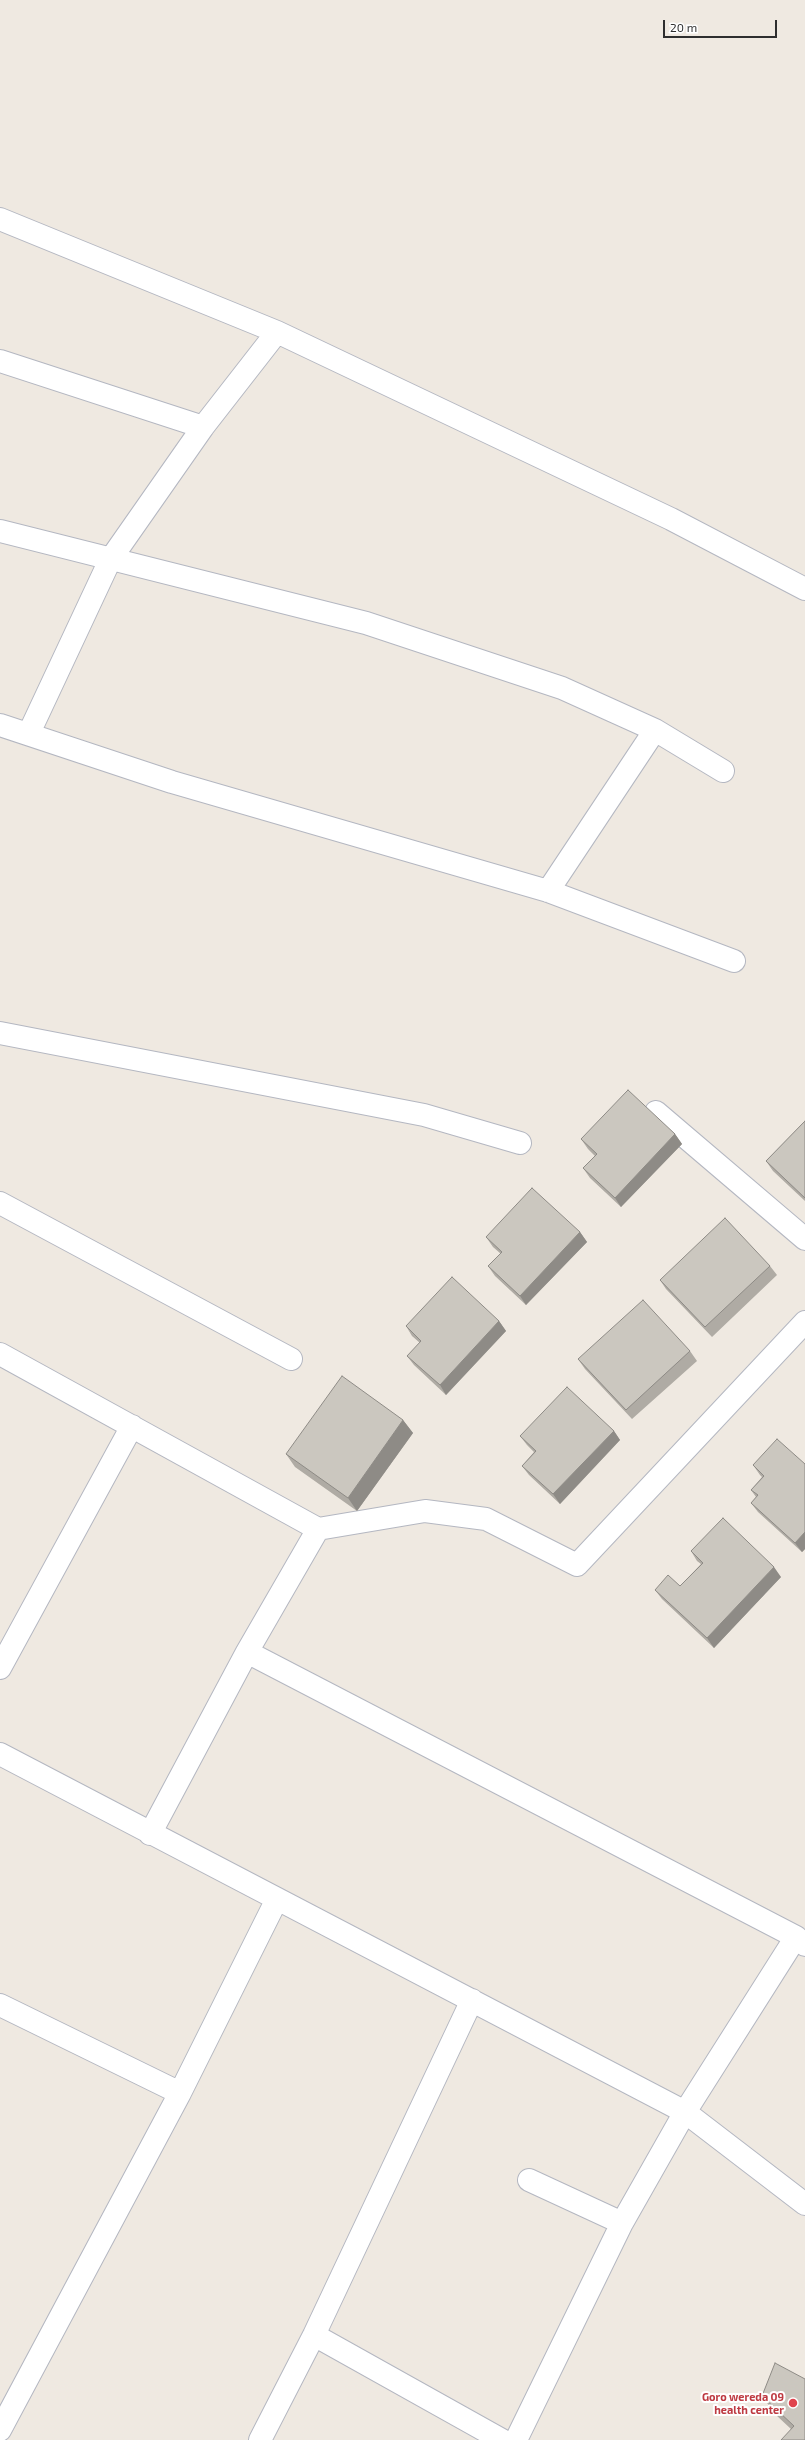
<!DOCTYPE html>
<style>
body{margin:0}
#map{position:relative;width:805px;height:2440px;overflow:hidden;background:#efe9e1;font-family:"Exo 2",sans-serif}
canvas{display:block}
.scale{position:absolute;left:663px;top:20px;width:114px;height:18px;box-sizing:border-box;border:2px solid #2e2e2e;border-top:0;padding-left:5px;font-size:12px;line-height:14px;white-space:nowrap;color:#2e2e2e;-webkit-text-stroke:3px #fff;paint-order:stroke}
</style>
<div id="map">
<canvas width="805" height="2440"></canvas>
<div class="scale">20 m</div>
</div>
<script>
const g = document.querySelector('canvas').getContext('2d');
g.lineJoin = 'round';
function shape(rows) {
  const path = new Path2D();
  for (const r of rows) {
    path.moveTo(r[0], r[1]);
    for (let i = 2; i < r.length; i += 2) path.lineTo(r[i], r[i + 1]);
  }
  return path;
}
function trace(path, color, width, dash) {
  g.strokeStyle = color;
  g.lineWidth = width;
  g.lineCap = dash ? 'butt' : 'round';
  g.setLineDash(dash || []);
  g.stroke(path);
}
function paint(path, color) {
  g.fillStyle = color;
  g.fill(path, 'evenodd');
}
function drawText(font, color, halo, rows, align = 'center') {
  g.font = font + ' "Exo 2",sans-serif';
  g.lineWidth = 4;
  g.setLineDash([]);
  g.textBaseline = 'middle';
  g.strokeStyle = halo;
  g.fillStyle = color;
  for (const [text, x, y, turn = 0] of rows) {
    g.save();
    g.translate(x, y);
    g.rotate((+turn || 0) * Math.PI / 180);
    g.textAlign = isNaN(turn) ? turn : align;
    if (halo) g.strokeText(text, 0, 0);
    g.fillText(text, 0, 0);
    g.restore();
  }
}
const street = shape([
 [0,219,277,332,671,519,805,589],
 [0,361,203,427],
 [0,531,366,623,562,688,655,730,723,771],
 [0,725,172,782,548,891,734,961],
 [29,733,110,560,203,427,277,332],
 [548,891,655,730],
 [0,1033,424,1115,520,1143],
 [656,1112,805,1239],
 [0,1203,291,1359],
 [0,1354,318,1529,425,1511,486,1519,577,1565,805,1322],
 [247,1652,796,1937,805,1945],
 [0,1668,132,1426],
 [0,1754,685,2112,805,2204],
 [150,1834,247,1652,318,1529],
 [0,2005,180,2093],
 [529,2180,622,2223],
 [314,2335,502,2440],
 [0,2430,180,2093,277,1899],
 [260,2440,314,2335,472,2000],
 [516,2440,622,2223,685,2112,796,1937]
]);
trace(street, '#b4b7c1', 24);
trace(street, '#fff', 22);
paint(shape([
 [805,1121,805,1201,773,1171,766,1161],
 [675,1134,682,1144,621,1207,590,1178,583,1168,595,1156,588,1149,581,1139],
 [580,1232,587,1242,526,1305,495,1276,488,1266,501,1254,493,1247,486,1237],
 [770,1266,777,1275,712,1337,666,1289,660,1280],
 [499,1321,506,1331,446,1395,414,1365,407,1356,420,1343,412,1336,406,1326],
 [690,1351,697,1361,632,1419,585,1369,578,1359],
 [403,1420,413,1433,357,1511,295,1467,286,1454],
 [614,1431,620,1440,560,1504,529,1475,522,1466,534,1452,527,1445,520,1436],
 [805,1464,805,1549,802,1552,758,1512,751,1503,756,1497,751,1490,762,1477,760,1475,753,1465],
 [691,1551,781,1577,714,1648,662,1599,655,1590,680,1586,701,1564,697,1561],
 [805,2379,805,2440,791,2429,776,2415,762,2396]
]), '#afaba4');
paint(shape([
 [675,1134,682,1144,621,1207,615,1198],
 [580,1232,587,1242,526,1305,520,1296],
 [499,1321,506,1331,446,1395,440,1385],
 [403,1420,413,1433,357,1511,348,1498],
 [614,1431,620,1440,560,1504,553,1494],
 [805,1532,805,1549,802,1552,795,1543],
 [774,1567,781,1577,714,1648,707,1638]
]), '#8e8b86');
const building = shape([
 [628,1090,675,1134,615,1198,583,1168,597,1154,581,1139,628,1090],
 [805,1121,805,1198,766,1161,805,1121],
 [532,1188,580,1232,520,1296,488,1266,502,1252,486,1237,532,1188],
 [725,1218,770,1266,705,1327,660,1280,725,1218],
 [452,1277,499,1321,440,1385,407,1356,421,1341,406,1326,452,1277],
 [643,1300,690,1351,626,1410,578,1359,643,1300],
 [342,1376,403,1420,348,1498,286,1454,342,1376],
 [567,1387,614,1431,553,1494,522,1466,536,1451,520,1436,567,1387],
 [777,1439,805,1464,805,1532,795,1543,751,1503,758,1495,751,1490,764,1476,753,1465,777,1439],
 [723,1518,774,1567,707,1638,655,1590,668,1575,680,1586,703,1563,691,1551,723,1518],
 [775,2363,805,2379,805,2440,781,2440,794,2426,762,2396,775,2363]
]);
paint(building, '#cbc7bf');
trace(building, '#8e8b86', 1);
for (const [x, y, r, color] of [
 [793,2403,5,"#e0444e"]
]) {
  const dot = new Path2D();
  dot.arc(x, y, r, 0, 2 * Math.PI);
  g.fillStyle = color;
  g.fill(dot);
  trace(dot, '#fff', 1.5);
}
drawText('bold 11px', '#be3a42', '#fff', [
 ["Goro wereda 09",784,2397],
 ["health center",784,2410]
], 'right');
</script>
